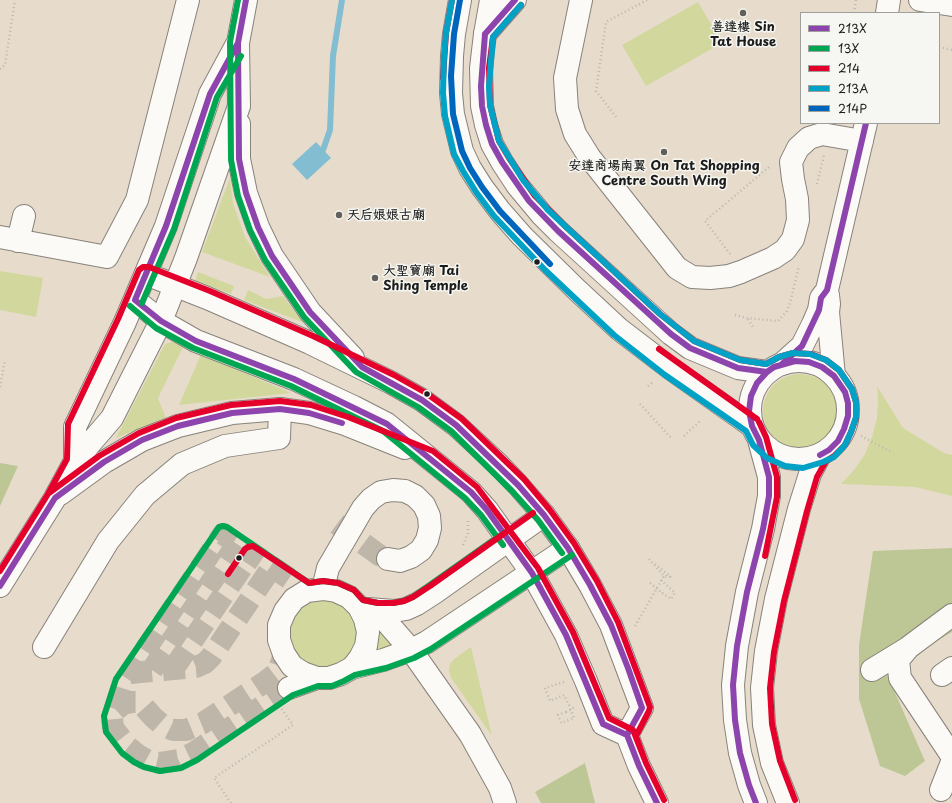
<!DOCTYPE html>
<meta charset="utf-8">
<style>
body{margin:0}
#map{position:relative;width:952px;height:803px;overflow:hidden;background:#e7dccc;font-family:"Playpen Sans",sans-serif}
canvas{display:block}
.legend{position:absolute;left:800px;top:12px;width:140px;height:112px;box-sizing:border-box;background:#f6f6f2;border:1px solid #9f9f9c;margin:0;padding:5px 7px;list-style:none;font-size:12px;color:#1c1c1c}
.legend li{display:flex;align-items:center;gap:8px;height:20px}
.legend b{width:20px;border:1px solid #9f9f9c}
</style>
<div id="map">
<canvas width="952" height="803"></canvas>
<ul class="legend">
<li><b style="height:5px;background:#8e44ad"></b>213X</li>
<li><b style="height:5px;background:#00a651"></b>13X</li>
<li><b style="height:5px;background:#e4002b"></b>214</li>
<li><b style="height:5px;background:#01a2c5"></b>213A</li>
<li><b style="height:5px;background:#0065bd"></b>214P</li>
</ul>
</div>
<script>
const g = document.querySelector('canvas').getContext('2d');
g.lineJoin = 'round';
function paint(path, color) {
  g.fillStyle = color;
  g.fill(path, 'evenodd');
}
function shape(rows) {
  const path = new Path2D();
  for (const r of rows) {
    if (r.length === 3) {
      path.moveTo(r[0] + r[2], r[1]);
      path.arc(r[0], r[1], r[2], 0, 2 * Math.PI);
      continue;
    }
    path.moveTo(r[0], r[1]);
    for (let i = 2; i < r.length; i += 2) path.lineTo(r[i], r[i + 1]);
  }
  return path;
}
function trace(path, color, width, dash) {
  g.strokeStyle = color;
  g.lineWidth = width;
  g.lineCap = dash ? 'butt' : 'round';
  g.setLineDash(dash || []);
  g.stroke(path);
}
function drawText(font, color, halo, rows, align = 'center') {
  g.font = font + ' "Playpen Sans","LXGW WenKai TC",sans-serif';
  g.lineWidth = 3;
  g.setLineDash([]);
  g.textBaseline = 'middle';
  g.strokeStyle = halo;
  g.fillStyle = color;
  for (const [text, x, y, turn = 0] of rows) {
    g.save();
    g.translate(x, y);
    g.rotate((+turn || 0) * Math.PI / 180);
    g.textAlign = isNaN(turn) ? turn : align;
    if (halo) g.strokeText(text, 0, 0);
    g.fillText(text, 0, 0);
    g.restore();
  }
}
paint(shape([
 [698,2,722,43,646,86,622,45],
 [230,178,233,203,245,237,270,277,202,252],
 [0,271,43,278,36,317,0,310],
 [198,272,234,286,231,294,195,281],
 [248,290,266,299,283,296,302,322,244,300],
 [176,341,184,345,158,398,166,418,116,438,165,344],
 [201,354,291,393,179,405],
 [800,411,37],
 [877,386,903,428,944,453,952,455,952,496,915,487,841,484,854,470,865,454,872,437,877,418,878,402],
 [333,597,360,622,354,657,321,672,290,654,289,616,307,599],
 [368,621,403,648,363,660],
 [471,647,492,736,456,685,451,678,449,670,450,664,454,659]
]), '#d2d89d');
paint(shape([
 [0,463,18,466,0,506],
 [952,548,952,632,918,652,879,656,925,761,905,776,880,766,859,699,859,645,873,551],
 [585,763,595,803,541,803,535,792]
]), '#bcc795');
paint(shape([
 [316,142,331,158,307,180,292,164]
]), '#82bdd2');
trace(shape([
 [323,150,330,130,333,56,342,0]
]), '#82bdd2', 6);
trace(shape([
 [337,524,379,555,388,559],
 [174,668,251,554],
 [152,670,237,544],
 [130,673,196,667,205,663,211,657,272,567],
 [289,688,193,753,178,760,160,763,147,760,138,755,128,747,113,728,112,718,123,683,223,534,293,581],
 [116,710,123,704,132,702,137,702,144,707,153,717,161,724,173,730,186,730,203,723,265,682,278,672,284,654]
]), '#beb6a9', 22, [22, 11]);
const minor = shape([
 [581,0,565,78,567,109,575,134,590,158,677,268,692,277,710,278,729,276,741,272,773,258,785,250,793,239,798,220,797,199,793,179,791,162,798,148,809,138,822,134,862,141],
 [920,0,952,5],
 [887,13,889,0],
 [485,34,515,0],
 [0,237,107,257,137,200,188,0],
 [18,241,24,216],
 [828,295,829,304,828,312,834,376],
 [782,364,802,346,813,324,819,310,821,298,827,290,866,123],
 [323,589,328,568,363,508,371,499,381,492,393,490,405,491,415,496,424,505,429,516,430,528,427,540,421,550,411,557,400,561,388,559],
 [368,609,394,611,406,609,417,604,434,593,544,515],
 [377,611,411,650,470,734,500,788,505,803],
 [952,615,909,647,898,660,900,678,952,756],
 [44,647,108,541,145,495,182,464,225,446,279,438,280,409],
 [352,668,360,658,366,646,368,632,365,619,359,607,349,597,336,591,323,589,307,591,294,599,285,611,279,625,279,640,284,654,292,666,303,673,317,678,329,678,341,674,352,668,383,660,411,650,427,642,568,548],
 [872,670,908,648],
 [942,675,952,668],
 [289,688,317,678],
 [941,790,952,762]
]);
const major = shape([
 [460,0,454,34,452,56,451,93,453,114,462,151,470,168,482,187,500,211,522,236,577,290,619,329,670,368,752,426],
 [491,0,485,34,481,68,482,106,486,125,492,144,502,162,517,185,542,215,558,231,671,334,690,348,738,368,767,372],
 [239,124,239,159,246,193,258,227,272,256,310,312,353,358],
 [146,274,207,298,310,343,390,382,422,400,456,425,498,464,518,485,544,515,568,548,590,585,611,625,642,708,627,735],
 [135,300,161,321,196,341,294,379,354,407,387,424,471,492,487,510,532,573,566,635,586,681,603,724,627,735,639,766,657,803],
 [799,410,49],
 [75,461,75,427,125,322,166,226,210,94,237,44],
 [60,494,104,462,142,440,178,426,232,413,280,409,309,413,345,424,405,448],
 [0,586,55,498,75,461,112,418,161,321,186,258,239,106,238,43,246,0],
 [756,803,749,785,740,753,735,720,733,685,737,646,747,592,763,529,769,496,769,477,759,440],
 [788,803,772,763,764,725,762,688,766,651,776,599,799,509,810,474,820,455]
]);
trace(minor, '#88827a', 24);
trace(major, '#88827a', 24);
trace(shape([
 [854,13,856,0],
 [939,47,952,50],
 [0,69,5,65,15,0],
 [616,117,596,91,606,22,647,0],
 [817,184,824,155],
 [730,254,705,221,769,167],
 [735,315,747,318,778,321,787,311,790,303,799,266],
 [748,319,753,327],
 [648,386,654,381],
 [0,387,5,360],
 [640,404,672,439],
 [684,436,701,420],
 [861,436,893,453],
 [463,545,468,533,468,521],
 [649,559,664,576,671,577],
 [655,564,671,577],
 [661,580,675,593,671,599,661,592],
 [635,626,664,576],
 [564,682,545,688,550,701,564,695,569,705],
 [566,712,575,707],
 [231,803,214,778,293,725,281,708]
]), '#b8b7b3', 2.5, [1, 3]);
trace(minor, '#fbfaf7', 22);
trace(major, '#fbfaf7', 22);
trace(shape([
 [650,583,661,592],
 [566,712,558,715,561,723,574,718,569,705]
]), '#b8b7b3', 2.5, [1, 3]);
trace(shape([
 [246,0,238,43,239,159,246,193,258,227,272,256,310,312,362,367,422,400,456,425,518,485,544,515,568,548,590,585,611,625,628,668,642,708,627,735],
 [485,34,481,86,482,106,486,125,492,144,502,162,529,201,558,231,671,334,690,348,738,368,767,372],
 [485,34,515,0],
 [238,43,210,94,166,226,135,300,161,321,196,341,294,379,387,424,471,492,487,510,532,573,566,635,603,724,627,735,639,766,657,803],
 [782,364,802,346,819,310,821,298,827,290,866,123],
 [0,586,55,498,104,462,142,440,178,426,232,413,280,409,309,413,342,423],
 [756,803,749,785,740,753,735,720,733,685,737,646,747,592,763,529,769,496,769,477,759,440,752,426,749,411,751,396,757,383,767,372,774,367,795,361,809,362,822,367,834,376,845,392,848,403,848,416,844,429,838,441,829,450,820,455]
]), '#8e44ad', 6);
trace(shape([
 [238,0,230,42,231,160,238,196,250,230,265,260,304,317,356,372,418,407,451,431,512,491,538,520,562,553],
 [142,303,174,229,217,97,241,56],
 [130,306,156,328,193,348,291,386,383,431,465,498,481,515,503,545],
 [504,533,413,597,404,601,393,603,378,603,363,600,354,590,338,583,323,581,309,583,227,527,223,526,219,527,116,679,104,716,106,732,122,753,134,762,144,767,160,771,181,768,197,760,293,695,318,686,332,686,344,681,355,675,386,668,414,658,431,649,572,555]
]), '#00a651', 6);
trace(shape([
 [521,5,493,37,489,68,490,105,499,141,509,158,535,196,564,225,660,314,694,341,740,360,766,364,779,357,793,353,811,354,826,360,839,370,852,389,856,402,856,418,851,432,845,445,834,456,826,461,817,477,807,511,784,601,774,652,770,688,772,724,780,761,795,800],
 [443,78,446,33,452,0],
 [659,349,757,419],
 [759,422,766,437,777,477,777,497,765,556],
 [49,493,99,456,139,433,176,418,231,405,280,401,311,405,348,417,433,451,477,487,538,568,573,632,609,718,633,730,646,763],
 [0,571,48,494,67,459,68,424,118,319,139,270,143,267,149,267,210,291,313,336,394,375,426,393,462,419,524,479,550,510,574,543,597,581,618,622,650,707,649,711,636,736,646,763,664,800],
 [228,574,245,549,248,547,253,546,309,583,323,581,338,583,354,590,363,600,378,603,393,603,404,601,413,597,430,586,533,513]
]), '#e4002b', 6);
trace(shape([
 [452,0,446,33,444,56,443,93,445,116,454,154,463,171,476,192,494,216,545,270,614,335,665,375,746,431,753,445,767,458,785,466,803,468,823,462,834,457,845,445,851,432,856,417,856,402,852,389,839,370,826,360,810,354,793,353,779,357,766,364,740,360,694,341,660,314,564,225,548,210,523,180,499,141,490,105,489,86,493,37,521,5]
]), '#01a2c5', 6);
trace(shape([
 [460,0,454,34,451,76,453,114,462,151,470,168,482,187,500,211,550,264]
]), '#0065bd', 6);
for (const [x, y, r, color] of [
 [743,13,4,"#635f5a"],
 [664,152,4,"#635f5a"],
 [339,215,4,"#635f5a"],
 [537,262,3.5,"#1c1c1c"],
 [375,278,4,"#635f5a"],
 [427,394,3.5,"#1c1c1c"],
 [239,558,3.5,"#1c1c1c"]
]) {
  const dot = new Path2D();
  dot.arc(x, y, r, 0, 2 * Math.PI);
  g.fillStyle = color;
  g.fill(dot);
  trace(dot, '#f6f6f2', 1.5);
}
drawText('bold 13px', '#1c1c1c', '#f6f6f2', [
 ["善達樓 Sin",743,27],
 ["Tat House",743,42],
 ["安達商場南翼 On Tat Shopping",664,166],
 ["Centre South Wing",664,181],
 ["天后娘娘古廟",347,215,"left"],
 ["大聖寶廟 Tai",383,271,"left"],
 ["Shing Temple",383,286,"left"]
]);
</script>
